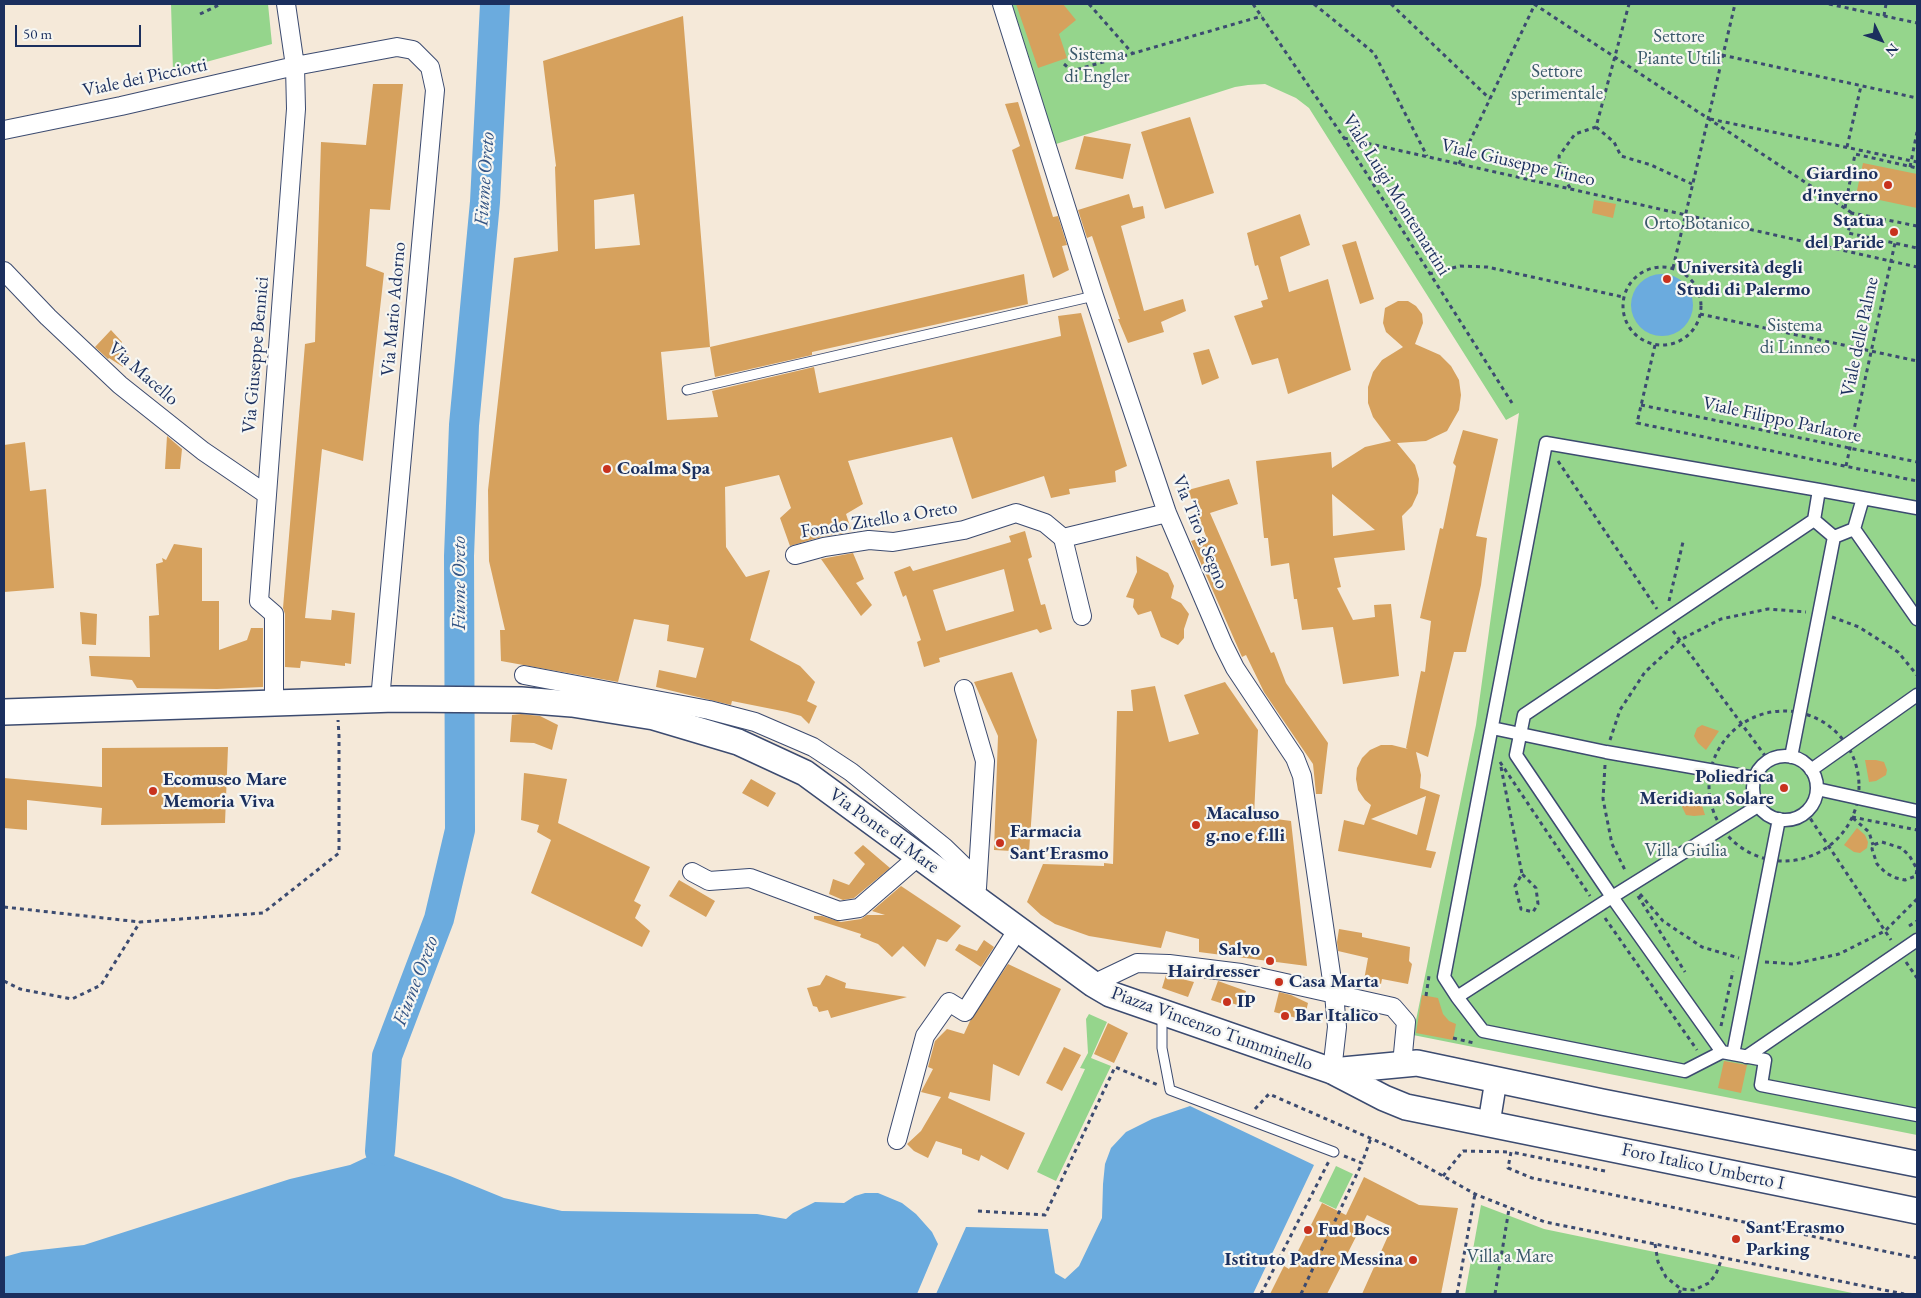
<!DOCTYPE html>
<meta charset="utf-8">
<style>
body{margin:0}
#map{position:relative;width:1921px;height:1298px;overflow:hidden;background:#f5e9d9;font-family:"EB Garamond",serif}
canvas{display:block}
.frame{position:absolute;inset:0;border:5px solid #1b2f5e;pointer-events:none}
.north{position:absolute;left:1856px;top:15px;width:50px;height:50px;-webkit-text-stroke:4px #f6f6f2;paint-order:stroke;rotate:132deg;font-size:14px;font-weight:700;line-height:20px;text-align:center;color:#1b2f5e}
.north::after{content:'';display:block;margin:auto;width:18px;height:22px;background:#1b2f5e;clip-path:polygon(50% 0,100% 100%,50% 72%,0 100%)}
.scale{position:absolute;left:15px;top:25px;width:126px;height:22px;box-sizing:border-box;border:2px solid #1b2f5e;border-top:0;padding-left:6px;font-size:15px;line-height:18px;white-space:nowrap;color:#1b2f5e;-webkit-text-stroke:4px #f6f6f2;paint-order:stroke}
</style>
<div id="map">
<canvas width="1921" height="1298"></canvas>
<div class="frame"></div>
<div class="north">N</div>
<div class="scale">50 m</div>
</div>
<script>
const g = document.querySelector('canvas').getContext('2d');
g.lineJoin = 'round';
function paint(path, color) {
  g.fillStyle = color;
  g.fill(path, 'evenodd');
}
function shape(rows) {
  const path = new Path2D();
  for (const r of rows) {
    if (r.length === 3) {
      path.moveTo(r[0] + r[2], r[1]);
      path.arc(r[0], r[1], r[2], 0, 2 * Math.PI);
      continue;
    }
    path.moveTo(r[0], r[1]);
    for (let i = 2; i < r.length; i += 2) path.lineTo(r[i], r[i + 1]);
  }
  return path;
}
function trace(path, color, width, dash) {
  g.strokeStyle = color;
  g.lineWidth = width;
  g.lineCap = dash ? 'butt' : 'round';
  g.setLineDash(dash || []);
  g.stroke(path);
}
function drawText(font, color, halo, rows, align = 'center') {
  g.font = font + ' "EB Garamond",serif';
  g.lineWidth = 4.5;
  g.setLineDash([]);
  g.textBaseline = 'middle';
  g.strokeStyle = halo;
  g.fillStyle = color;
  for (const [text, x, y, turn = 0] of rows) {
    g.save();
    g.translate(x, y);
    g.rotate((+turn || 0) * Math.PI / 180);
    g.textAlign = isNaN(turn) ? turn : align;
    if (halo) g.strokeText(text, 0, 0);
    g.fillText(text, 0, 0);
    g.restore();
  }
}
paint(shape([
 [171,4,268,4,272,44,173,71],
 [1012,4,1917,4,1917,1135,1413,1035,1476,725,1519,413,1506,420,1309,108,1296,98,1265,84,1248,85,1235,87,1056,144],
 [1089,1014,1107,1022,1091,1058,1111,1066,1056,1181,1037,1172,1085,1069,1080,1068,1088,1053,1086,1019],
 [1336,1166,1353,1174,1336,1209,1319,1201],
 [1481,1205,1544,1229,1857,1294,1465,1294]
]), '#95d58c');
paint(shape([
 [1662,305,31],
 [1190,1106,1314,1165,1253,1294,936,1294,966,1227,1048,1229,1055,1273,1065,1279,1079,1266,1102,1218,1103,1184,1105,1164,1111,1148,1126,1132,1152,1119],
 [380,1151,450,1176,504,1198,562,1211,757,1214,786,1219,793,1213,815,1202,844,1203,855,1196,865,1193,878,1193,902,1203,916,1214,932,1232,938,1244,917,1294,4,1294,4,1257,22,1252,84,1245,290,1179,350,1165]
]), '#6babde');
trace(shape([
 [380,1151,387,1056,439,919,460,830,459,556,464,425,485,202,495,4]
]), '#6babde', 30);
paint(shape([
 [1016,4,1063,4,1076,20,1059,34,1067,58,1038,68],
 [683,16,710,347,661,352,667,420,718,417,712,391,814,367,819,393,1061,336,1058,316,1081,313,1127,466,1115,471,1116,482,1069,489,1070,494,1051,498,1044,476,972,499,952,437,848,461,863,504,846,514,851,529,843,531,844,533,821,537,790,546,780,518,791,508,779,475,725,487,726,547,746,577,770,570,750,640,800,666,815,682,807,701,817,706,809,724,801,716,787,712,732,701,731,705,656,687,659,670,696,678,704,648,667,641,669,625,634,619,618,682,501,661,500,630,505,630,489,561,488,490,514,258,558,251,555,167,556,166,543,61],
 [634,194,640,245,595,249,594,200],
 [373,84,403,84,390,210,370,209,366,266,384,273,363,461,322,449,305,618,331,620,332,610,355,613,351,664,345,663,345,666,301,661,300,668,285,667,285,614,283,608,305,344,315,342,321,142,366,145],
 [1018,102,1053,217,1058,216,1067,245,1062,246,1069,270,1053,278,1012,150,1020,146,1005,104],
 [1190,117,1214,193,1165,209,1141,132],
 [1084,136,1131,144,1123,179,1075,169],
 [1863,163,1917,174,1917,208,1856,195],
 [1129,194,1133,208,1143,206,1145,218,1121,226,1144,311,1183,299,1186,311,1161,322,1164,332,1128,343,1118,319,1120,319,1092,236,1087,238,1078,210],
 [1594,200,1616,204,1613,218,1592,213],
 [1300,214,1310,245,1280,257,1289,292,1328,279,1351,370,1288,394,1278,358,1252,365,1234,316,1263,307,1261,301,1268,299,1258,265,1255,266,1247,233],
 [1356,241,1374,299,1360,304,1342,245],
 [1024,274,1028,304,812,352,812,355,715,377,710,347],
 [1398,301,1408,301,1416,306,1422,314,1423,323,1415,344,1440,355,1451,366,1459,380,1461,395,1459,410,1447,431,1426,441,1397,443,1415,465,1419,479,1418,493,1412,506,1402,516,1405,550,1334,558,1341,587,1337,588,1353,620,1375,617,1374,605,1391,604,1399,676,1343,684,1333,627,1302,630,1297,599,1294,599,1289,563,1271,566,1268,538,1264,538,1256,461,1331,452,1332,468,1365,447,1391,441,1373,417,1368,403,1368,387,1373,372,1382,360,1403,347,1386,332,1383,323,1385,308],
 [1332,494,1375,530,1333,536],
 [111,330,122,342,117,348,130,356,123,367,109,358,108,359,95,347],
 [1209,349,1219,378,1202,385,1193,353],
 [1463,430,1498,439,1476,536,1487,538,1481,585,1466,652,1454,652,1428,757,1416,752,1421,775,1420,788,1440,795,1426,850,1436,852,1431,868,1338,851,1344,820,1364,825,1371,805,1365,800,1358,790,1356,779,1357,768,1362,758,1370,750,1381,745,1392,745,1408,749,1406,748,1421,671,1425,672,1431,621,1420,618,1440,528,1443,529,1456,466,1453,463],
 [1426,796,1417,835,1371,819],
 [167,436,182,449,180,469,165,469],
 [25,442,30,491,46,489,54,588,4,592,4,445],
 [1229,479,1238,504,1210,513,1271,653,1274,652,1286,683,1328,743,1322,794,1316,794,1313,764,1264,692,1246,655,1242,657,1191,541,1206,536,1188,490],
 [1025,531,1032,557,1028,559,1041,605,1045,604,1052,629,1040,633,1037,629,939,658,940,662,924,667,917,642,921,640,906,595,903,597,894,572,910,566,913,571,1011,542,1009,536],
 [1004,569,1014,611,946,631,933,590],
 [174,544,202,548,202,601,219,601,219,650,247,640,251,628,263,628,263,687,217,689,137,688,132,680,91,676,89,656,150,657,149,616,159,615,156,564,163,562,162,558,166,560],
 [853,553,864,579,856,583,872,605,861,616,821,559],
 [1136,556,1168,573,1174,586,1171,598,1181,603,1189,614,1184,629,1184,638,1178,645,1161,637,1151,611,1138,615,1133,607,1134,599,1126,597,1137,572],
 [80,612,97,614,96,645,82,644],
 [1012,672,1037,740,1029,852,994,850,998,736,974,682],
 [1225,682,1258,730,1254,816,1291,821,1307,966,1199,952,1199,939,1166,931,1161,948,1089,936,1055,924,1041,915,1027,902,1043,864,1104,866,1104,863,1113,864,1117,711,1133,711,1131,690,1155,686,1169,742,1199,734,1184,695],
 [521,714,540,716,558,725,552,750,534,743,510,742,512,715],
 [1702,725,1719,731,1706,750,1698,743,1694,736,1697,728],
 [228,747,225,823,101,825,102,808,27,800,27,830,4,828,4,778,102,787,102,748],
 [1865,760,1876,760,1884,762,1887,770,1886,775,1876,781,1869,782],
 [524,773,567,779,558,823,650,867,634,901,641,905,635,918,650,931,642,947,531,893,551,840,537,832,539,825,521,820],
 [751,779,776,793,768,807,742,793],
 [1698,793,1705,815,1694,816,1686,815,1682,807,1683,802],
 [1857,828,1865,835,1868,842,1867,848,1860,853,1854,852,1844,845],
 [863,845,890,868,854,898,843,900,829,894,833,879,849,885,865,864,854,853],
 [679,880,715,901,706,917,669,896],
 [901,886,961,926,947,942,937,939,925,967,903,946,892,957,878,944,860,937,861,934,814,919,814,916,822,916,841,922,861,919,867,915,885,915,872,911],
 [1339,929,1362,933,1362,937,1410,947,1409,961,1412,964,1408,984,1382,979,1381,984,1364,980,1368,958,1338,951,1337,942],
 [984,940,994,947,981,967,955,950,959,944,977,951],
 [1008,964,1061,989,1019,1076,993,1064,990,1101,950,1092,948,1098,1025,1133,1008,1170,981,1155,979,1161,962,1154,962,1149,936,1141,928,1158,914,1151,907,1144,921,1131,941,1097,921,1092,933,1069,928,1067,935,1041,947,1029,964,1034,970,1021],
 [826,975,846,983,845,988,907,997,831,1018,828,1010,819,1012,817,1007,813,1006,807,988,820,985],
 [1166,975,1194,982,1188,997,1162,988],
 [1218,981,1246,991,1241,1006,1231,1003,1230,1006,1211,1000],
 [1279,992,1291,995,1308,1003,1304,1020,1274,1012],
 [1422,995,1438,998,1443,1014,1449,1021,1456,1024,1453,1040,1416,1033],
 [1108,1023,1128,1033,1114,1063,1094,1054],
 [1064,1047,1081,1055,1062,1091,1046,1083],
 [1724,1061,1747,1065,1741,1093,1718,1088],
 [1364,1177,1419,1205,1458,1208,1441,1294,1362,1294,1392,1227,1367,1215,1327,1294,1270,1294,1284,1266,1289,1269,1322,1203,1346,1215]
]), '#d6a15d');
const service = shape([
 [687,390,1094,296],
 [1162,1015,1162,1048,1170,1090,1334,1152]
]);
const pedestrian = shape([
 [1819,490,1814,520,1834,537,1854,529,1863,498],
 [1854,529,1917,619],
 [1492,728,1606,752,1755,778],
 [1785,788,32],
 [1791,757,1834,537],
 [1811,770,1917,695],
 [1817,789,1917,811],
 [1758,806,1612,897,1457,997,1444,977,1546,443,1819,490,1917,508],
 [1457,997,1483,1031,1685,1071,1722,1052,1765,1060,1761,1085,1917,1115],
 [1722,1052,1612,897,1516,755,1524,715,1814,520],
 [1733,1054,1779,819],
 [1746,1057,1917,940]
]);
const minor = shape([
 [1002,4,1094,296,1167,513,1223,644,1235,668,1295,758,1302,776,1334,994,1337,1027,1332,1071],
 [4,130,121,106,295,66,397,47,413,50,430,67,435,90,380,700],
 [4,271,48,317,120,385,203,451,266,494],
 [1063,538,1082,616],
 [795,555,824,547,869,540,893,542,964,530,1016,513,1045,523,1063,538,1167,513],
 [524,675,709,710,755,722,813,747,851,772,944,847,977,879],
 [964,689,985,761,977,888],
 [274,704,274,614,259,601,296,109,295,66,286,4],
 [692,872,709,881,750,878,839,911,859,908,919,856],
 [1093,984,1137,963,1169,964,1241,973,1393,1007,1406,1022,1402,1064],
 [897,1140,925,1036,949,1002,965,1012,1018,929]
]);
const tertiary = shape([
 [1489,1123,1496,1080]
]);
const secondary = shape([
 [4,712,395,699,521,700,572,704,654,717,738,742,805,773,1093,984,1110,994,1332,1071,1384,1098,1406,1107,1917,1211],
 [1332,1071,1417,1063,1602,1102,1917,1164]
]);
trace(service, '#3c4b70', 11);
trace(pedestrian, '#3c4b70', 15);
trace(minor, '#3c4b70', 20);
trace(tertiary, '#3c4b70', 24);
trace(secondary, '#3c4b70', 28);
trace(shape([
 [1089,4,1132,53],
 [1253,4,1344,138,1512,403],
 [1314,4,1374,53,1427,156],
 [1391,4,1490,99],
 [1534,4,1852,213],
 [1829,4,1917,23],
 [200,14,221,4],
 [1884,16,1886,4],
 [1722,55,1917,98],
 [1064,64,1072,71,1262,16],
 [1710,119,1917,162],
 [1596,127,1614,142,1621,156,1651,165,1692,184],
 [1344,138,1917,267],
 [1847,147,1861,86],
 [1459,164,1535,4],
 [1910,167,1917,132],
 [1570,188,1561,172,1559,156,1575,134,1596,127,1629,4],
 [1845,208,1855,154,1917,168],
 [1917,226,1852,213,1848,233,1917,248],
 [1662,306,39],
 [1673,268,1735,4],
 [1429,274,1460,266,1487,267,1623,297],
 [1700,314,1917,361],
 [1655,345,1637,423,1917,481],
 [1641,405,1917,462],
 [1558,461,1657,609],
 [1846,466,1895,243],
 [1669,601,1683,542],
 [1832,617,1859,627,1898,652,1917,675],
 [1673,631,1769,761],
 [1784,786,75],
 [1610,740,1620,710,1645,672,1680,640,1721,619,1768,609,1806,612],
 [1500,762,1590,896],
 [1605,765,1603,799,1612,844,1626,872],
 [1501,767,1522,874,1515,886,1521,909,1533,912,1538,904,1536,888,1522,874],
 [1806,812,1891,940],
 [1852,817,1917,830],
 [1853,818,1869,832,1873,845],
 [1882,842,1901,848,1909,855,1917,869,1916,876,1905,880,1896,878,1886,873,1877,864,1872,849,1873,845,1882,842],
 [1640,894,1663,921,1702,947,1739,958],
 [1638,896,1685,972],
 [4,907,140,922,263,913,339,853,339,736,338,720],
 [1605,918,1697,1050],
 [1909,926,1917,921],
 [1765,962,1794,964,1839,954,1885,931,1917,899],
 [1906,962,1917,978],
 [4,981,20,989,72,999,101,985,140,922],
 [1426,996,1429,976],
 [1721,1026,1733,971],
 [1453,1038,1474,1043],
 [1255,1109,1269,1094,1395,1149,1475,1194,1545,1222,1904,1294],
 [1344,1156,1362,1163,1371,1138],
 [1605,1171,1511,1152,1508,1168,1532,1178,1917,1258],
 [1443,1176,1463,1151,1511,1152],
 [978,1211,1045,1215,1115,1067,1158,1085],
 [1655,1244,1658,1262,1666,1277,1681,1289,1694,1290,1709,1283,1716,1274,1722,1258],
 [1261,1294,1329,1161],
 [1301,1294,1362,1163],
 [1457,1294,1475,1194],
 [1495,1294,1509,1209],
 [1679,1294,1681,1289]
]), '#3c4b70', 3, [4, 4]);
trace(service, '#fff', 9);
trace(pedestrian, '#fff', 12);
trace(minor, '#fff', 18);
trace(tertiary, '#fff', 21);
trace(secondary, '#fff', 25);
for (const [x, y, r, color] of [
 [1888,185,5,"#c8321e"],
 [1894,232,5,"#c8321e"],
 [1667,279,5,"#c8321e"],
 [607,469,5,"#c8321e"],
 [1784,788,5,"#c8321e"],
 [153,791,5,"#c8321e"],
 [1196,825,5,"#c8321e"],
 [1000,843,5,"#c8321e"],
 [1270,961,5,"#c8321e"],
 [1279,982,5,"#c8321e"],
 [1227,1002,5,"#c8321e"],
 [1285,1016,5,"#c8321e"],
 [1308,1230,5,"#c8321e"],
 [1736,1239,5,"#c8321e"],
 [1413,1260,5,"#c8321e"]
]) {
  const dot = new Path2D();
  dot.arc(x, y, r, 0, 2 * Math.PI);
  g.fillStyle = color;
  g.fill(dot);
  trace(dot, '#f6f6f2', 2);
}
drawText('19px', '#3a586a', '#f6f6f2', [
 ["Settore",1679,37],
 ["Piante Utili",1679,59],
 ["Sistema",1097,55],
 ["di Engler",1097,77],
 ["Settore",1557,72],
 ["sperimentale",1557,94],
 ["Orto Botanico",1697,224],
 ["Sistema",1795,326],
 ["di Linneo",1795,348],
 ["Villa Giulia",1686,851],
 ["Villa a Mare",1510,1257]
]);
drawText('19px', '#1b2f5e', '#f6f6f2', [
 ["Viale dei Picciotti",145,78,-12],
 ["Viale Giuseppe Tineo",1518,163,13],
 ["Viale Luigi Montemartini",1396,195,58],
 ["Via Mario Adorno",394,309,-85],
 ["Viale delle Palme",1860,337,-78],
 ["Via Giuseppe Bennici",256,355,-85],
 ["Via Macello",143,374,41],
 ["Viale Filippo Parlatore",1782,420,12],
 ["Fondo Zitello a Oreto",879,520,-9],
 ["Via Tiro a Segno",1200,532,68],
 ["Via Ponte di Mare",884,831,36],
 ["Piazza Vincenzo Tumminello",1212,1029,20],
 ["Foro Italico Umberto I",1703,1167,12]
]);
drawText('bold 19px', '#1b2f5e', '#f6f6f2', [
 ["Giardino",1878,174,"right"],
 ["d'inverno",1878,196,"right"],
 ["Statua",1884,221,"right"],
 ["del Paride",1884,243,"right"],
 ["Università degli",1677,268],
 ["Studi di Palermo",1677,290],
 ["Coalma Spa",617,469],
 ["Poliedrica",1774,777,"right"],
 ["Meridiana Solare",1774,799,"right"],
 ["Ecomuseo Mare",163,780],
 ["Memoria Viva",163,802],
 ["Macaluso",1206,814],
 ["g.no e f.lli",1206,836],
 ["Farmacia",1010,832],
 ["Sant'Erasmo",1010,854],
 ["Salvo",1260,950,"right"],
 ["Hairdresser",1260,972,"right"],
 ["Casa Marta",1289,982],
 ["IP",1237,1002],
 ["Bar Italico",1295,1016],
 ["Sant'Erasmo",1746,1228],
 ["Parking",1746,1250],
 ["Fud Bocs",1318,1230],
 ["Istituto Padre Messina",1403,1260,"right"]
], 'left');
drawText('italic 20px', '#335484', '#f6f6f2', [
 ["Fiume Oreto",485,179,-86],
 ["Fiume Oreto",460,583,-90],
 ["Fiume Oreto",416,981,-69]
]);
</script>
